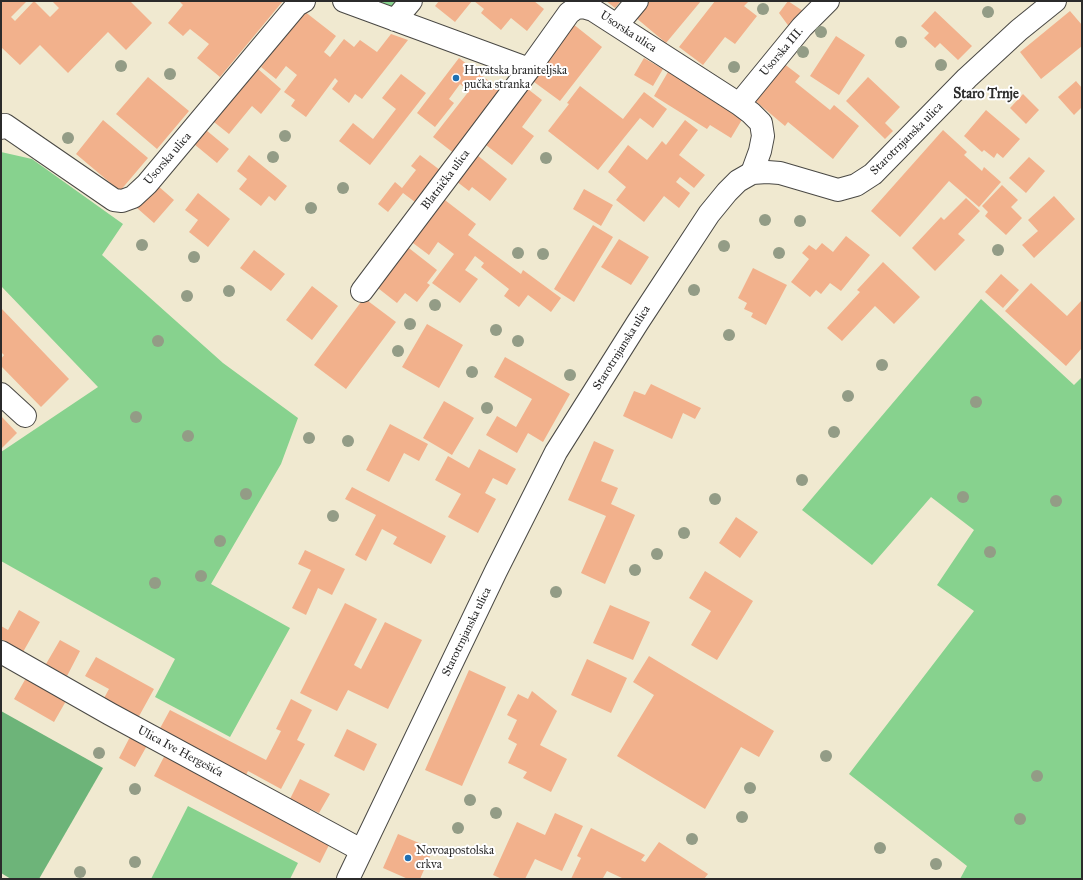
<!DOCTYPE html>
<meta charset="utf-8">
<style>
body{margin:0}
#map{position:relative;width:1083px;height:880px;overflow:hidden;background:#f0e9d0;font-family:"IM FELL Great Primer",serif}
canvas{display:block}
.frame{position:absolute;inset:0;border:2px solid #2b2b2b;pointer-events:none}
</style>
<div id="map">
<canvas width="1083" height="880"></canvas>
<div class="frame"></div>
</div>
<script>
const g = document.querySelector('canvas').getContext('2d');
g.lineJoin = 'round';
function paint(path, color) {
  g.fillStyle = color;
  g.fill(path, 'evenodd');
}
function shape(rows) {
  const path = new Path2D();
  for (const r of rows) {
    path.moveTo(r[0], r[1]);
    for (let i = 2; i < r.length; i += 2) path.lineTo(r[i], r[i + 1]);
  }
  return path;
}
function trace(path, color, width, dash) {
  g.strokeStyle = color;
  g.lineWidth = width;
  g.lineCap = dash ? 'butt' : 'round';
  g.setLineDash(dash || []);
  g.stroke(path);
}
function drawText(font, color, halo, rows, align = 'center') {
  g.font = font + ' "IM FELL Great Primer",serif';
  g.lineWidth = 4;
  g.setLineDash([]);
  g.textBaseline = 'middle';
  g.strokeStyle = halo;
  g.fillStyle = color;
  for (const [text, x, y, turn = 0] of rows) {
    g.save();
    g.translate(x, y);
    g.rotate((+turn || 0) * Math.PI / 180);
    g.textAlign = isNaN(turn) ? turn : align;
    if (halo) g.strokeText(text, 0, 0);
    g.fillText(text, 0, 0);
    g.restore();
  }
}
paint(shape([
 [372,1,397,1,391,9],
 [1,152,32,159,123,224,102,255,223,363,298,418,281,464,211,584,290,628,230,737,155,697,175,659,1,561,1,452,98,387,1,286],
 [981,299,1074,385,1082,377,1082,879,960,879,967,866,849,774,974,611,937,585,974,530,931,497,872,565,802,510],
 [188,806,298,863,290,879,151,879]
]), '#87d28e');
paint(shape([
 [1,711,103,768,39,879,11,879,1,873]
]), '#6db479');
paint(shape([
 [1,1,27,1,11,17,15,21,34,1,50,17,59,8,53,2,54,1,130,1,152,23,126,50,108,32,68,73,40,45,20,65,1,47],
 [180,1,283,1,220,77,197,58,209,44,190,29,183,36,168,23,183,5,180,2],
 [439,1,472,1,455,22,435,6],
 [474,1,534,1,544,9,527,31,511,18,501,30,481,13,484,9],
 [606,1,621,1,615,8],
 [648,1,701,1,666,43,635,17],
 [715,1,749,1,744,6,757,16,735,44,725,37,703,65,679,47],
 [788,1,803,11,790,28,779,13],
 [304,11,336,36,324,52,330,57,344,39,354,47,360,40,377,52,391,34,408,40,362,99,355,94,349,103,332,89,338,81,335,78,306,117,291,106,295,100,284,92,297,75,286,66,276,79,261,67],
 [935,11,972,46,958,60,940,43,935,48,924,38,929,33,921,26],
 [1070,11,1082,25,1082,46,1041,79,1020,52],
 [573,24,602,47,560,101,530,79],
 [836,36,865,55,839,95,810,76],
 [459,58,502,91,455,154,433,137,469,91,460,84,449,99,454,103,435,127,417,113],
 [644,58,663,69,653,86,634,75],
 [783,63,800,76,795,82,830,110,834,105,859,126,833,159,788,122,785,126,753,99],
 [258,69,281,89,261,114,252,106,229,134,214,122],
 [668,72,743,118,731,138,710,125,707,129,654,96],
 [401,74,426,93,370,165,339,141,353,123,373,139,396,109,382,98],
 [148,77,189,111,157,149,116,114],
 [868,77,900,107,885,123,893,131,885,139,846,101],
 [1076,81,1082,88,1082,107,1074,115,1058,97],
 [524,86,542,100,522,127,534,136,512,165,482,142],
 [580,86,623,119,644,92,667,109,653,128,640,118,598,170,548,131,569,104,567,103],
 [1023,94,1039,110,1026,124,1010,108],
 [986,110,1020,139,1003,158,997,153,994,158,984,150,982,152,964,136],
 [103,120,148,158,120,191,76,154],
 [685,120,698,130,679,155,705,175,694,188,680,177,676,182,690,193,679,208,664,196,644,222,616,200,626,187,608,172,628,145,647,160,662,141,666,145],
 [206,130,229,149,217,163,194,144],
 [943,130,967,152,964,155,982,171,984,167,1001,182,979,207,949,181,900,237,871,211],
 [249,155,287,186,275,201,269,196,261,206,239,189,247,179,237,171],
 [420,155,440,170,415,202,403,193,388,212,378,204,395,182,402,188,416,170,411,166],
 [477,155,507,179,490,201,472,187,469,191,456,181],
 [1029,157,1045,171,1026,193,1009,178],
 [157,185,174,200,154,223,137,208],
 [1002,185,1018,200,1011,207,1022,218,1006,235,985,216,988,212,982,206],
 [584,189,613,205,601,226,573,209],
 [198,193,230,219,208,247,189,232,198,220,185,210],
 [1054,196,1075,219,1034,258,1022,245,1038,231,1028,220],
 [441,197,476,224,468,235,521,274,523,270,561,298,551,312,528,295,519,307,504,296,509,289,481,267,484,263,475,256,465,270,478,279,460,303,432,283,454,254,438,242,429,255,409,240],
 [966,198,980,211,958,234,965,240,935,271,912,248,941,217,944,220],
 [593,225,613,237,574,302,554,289],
 [846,236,870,255,841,291,830,283,821,294,816,290,810,297,791,282,809,259,802,253,809,245,816,250,822,243,833,252],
 [619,239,649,257,631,285,601,267],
 [405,245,437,270,427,283,430,285,417,302,405,293,397,303,374,285],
 [254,250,285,274,271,291,240,268],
 [883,262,920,297,894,324,875,306,842,341,827,328,860,292,857,290],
 [753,268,787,285,766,325,751,317,753,313,744,309,747,303,738,298],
 [1001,274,1019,290,1003,308,985,292],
 [1031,283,1067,316,1082,300,1082,348,1066,366,1005,311],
 [312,286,338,306,312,340,286,320],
 [364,298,396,322,346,389,314,365],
 [1,308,69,379,41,407,1,366,1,359,4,355,1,352],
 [427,324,463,345,439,388,402,367],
 [505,357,570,394,543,442,528,433,517,453,486,435,497,416,516,427,532,399,494,377],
 [651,384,701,408,695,419,683,413,672,439,623,416,634,391,645,395],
 [444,401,474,418,452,455,423,438],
 [1,416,17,433,1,449],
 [390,424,428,444,419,461,404,453,389,482,366,470],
 [594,441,614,450,601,481,618,488,611,504,635,515,605,584,581,573,606,516,568,500],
 [479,449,516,469,507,485,493,478,485,493,496,499,478,533,448,517,461,494,435,480,448,456,469,468],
 [352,487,446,536,431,564,393,544,397,537,382,529,366,561,355,555,376,515,345,499],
 [736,517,758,532,740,558,719,543],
 [305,550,345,569,332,595,318,588,306,615,292,608,311,570,298,564],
 [705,571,753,601,717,660,691,645,711,611,689,598],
 [345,603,377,619,354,665,361,669,385,622,422,640,388,709,348,690,337,711,300,693],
 [610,605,650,622,633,660,593,643],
 [19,610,40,622,23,652,1,639,1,626,8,630],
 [60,640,80,651,67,676,46,664],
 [649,656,774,731,759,757,741,747,705,809,617,756,654,695,633,682],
 [96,657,154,689,138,718,103,700,109,689,85,676],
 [587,659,627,678,611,713,571,695],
 [469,670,506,687,462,786,425,770],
 [26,678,66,701,54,722,14,699],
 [532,691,557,711,540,745,567,759,551,792,523,778,527,772,508,763,517,744,508,739,517,720,507,715,518,694,528,699],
 [291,699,312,710,297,740,305,744,281,789,248,771,245,777,158,732,170,710,266,760,281,731,276,729],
 [347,729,377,744,364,771,334,756],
 [132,733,149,742,135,767,119,758],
 [166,753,331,841,320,863,154,776],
 [300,779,330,794,319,813,290,799],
 [555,813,583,826,562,871,535,859,525,879,502,879,493,875,517,822,545,835],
 [591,828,645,855,641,860,645,862,659,842,708,874,704,879,624,879,607,871,603,878,606,879,571,879,581,858,577,856],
 [398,834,433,849,420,879,408,879,383,868]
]), '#f2b18c');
const minor = shape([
 [344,1,529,69,569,13,576,8,583,7,593,10,739,104,751,113,761,123,763,136,760,151,752,173],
 [395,20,411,1],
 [617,25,637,1],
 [739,104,802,27,828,1],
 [1,128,5,125,114,200,122,201,133,197,147,184,297,5,304,1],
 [362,291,529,69],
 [1,394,25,416],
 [1,652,110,714,361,850]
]);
const tertiary = shape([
 [348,879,496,571,556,452,638,322,709,214,727,192,738,181,752,173,767,172,780,173,838,190,856,185,873,174,967,78,1019,30,1055,1]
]);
trace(minor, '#494844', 24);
trace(tertiary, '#494844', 24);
trace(minor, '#fff', 22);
trace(tertiary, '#fff', 22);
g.fillStyle = '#939c86';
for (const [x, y] of [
 [763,9],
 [988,12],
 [821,32],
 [901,42],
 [803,52],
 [941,65],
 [121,66],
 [734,67],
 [170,74],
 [285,136],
 [68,138],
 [273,157],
 [546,158],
 [343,188],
 [311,208],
 [765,220],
 [800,221],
 [142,245],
 [724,246],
 [998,250],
 [518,253],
 [779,253],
 [543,254],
 [194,257],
 [694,290],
 [229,291],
 [187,296],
 [435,305],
 [410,324],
 [496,330],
 [729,335],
 [158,341],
 [518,341],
 [398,351],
 [882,365],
 [472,372],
 [570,375],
 [848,396],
 [976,402],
 [487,408],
 [136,417],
 [834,432],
 [188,436],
 [309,438],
 [348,441],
 [802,480],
 [246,494],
 [963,497],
 [715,499],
 [1056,501],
 [333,516],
 [684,533],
 [220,541],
 [990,552],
 [657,554],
 [635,570],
 [201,576],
 [155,583],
 [556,592],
 [99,753],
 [826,756],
 [1037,776],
 [750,788],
 [135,789],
 [470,800],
 [496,813],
 [742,817],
 [1020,819],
 [458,828],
 [692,839],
 [880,848],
 [135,862],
 [936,864],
 [80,872]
]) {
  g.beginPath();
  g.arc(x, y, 6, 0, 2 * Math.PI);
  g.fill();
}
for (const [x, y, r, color] of [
 [456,78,4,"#1f6fb2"],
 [408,858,4,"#1f6fb2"]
]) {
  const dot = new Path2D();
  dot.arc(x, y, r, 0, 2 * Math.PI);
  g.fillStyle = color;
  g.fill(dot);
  trace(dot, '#fff', 1.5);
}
drawText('12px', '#2b2b2b', '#fff', [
 ["Usorska ulica",628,32,33],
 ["Usorska III.",782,52,-50],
 ["Starotrnjanska ulica",907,139,-45],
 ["Usorska ulica",168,159,-49],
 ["Blatnička ulica",446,180,-53],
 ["Starotrnjanska ulica",622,348,-58],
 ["Starotrnjanska ulica",467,632,-64],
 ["Ulica Ive Hergešića",180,752,28]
]);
drawText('12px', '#2b2b2b', '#fff', [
 ["Hrvatska braniteljska",464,71],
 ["pučka stranka",464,85],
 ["Novoapostolska",416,851],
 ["crkva",416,865]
], 'left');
drawText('bold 14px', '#2b2b2b', '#fff', [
 ["Staro Trnje",986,95]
]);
</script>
